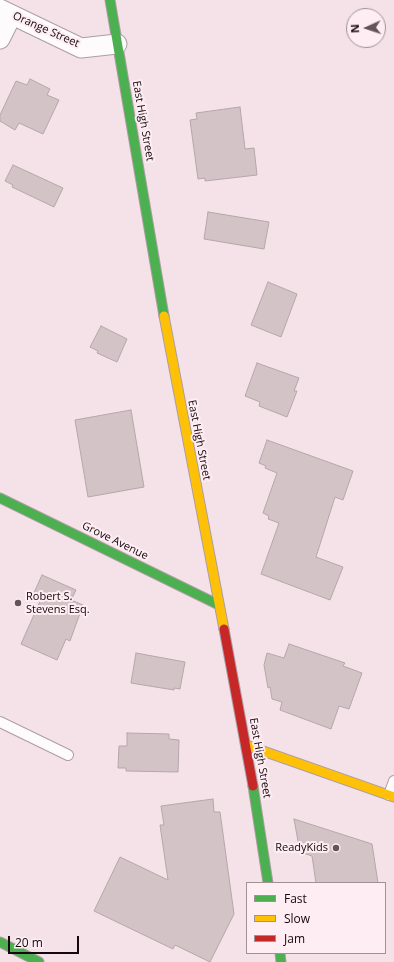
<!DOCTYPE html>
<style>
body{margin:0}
#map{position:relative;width:394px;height:962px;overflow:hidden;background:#f4e2e8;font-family:"Open Sans",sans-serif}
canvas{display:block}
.legend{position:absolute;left:246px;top:882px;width:140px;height:72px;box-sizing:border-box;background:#feedf2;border:1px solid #a09196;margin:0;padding:5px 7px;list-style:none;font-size:12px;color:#14080c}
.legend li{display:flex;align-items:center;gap:8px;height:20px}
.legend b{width:20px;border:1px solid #a09196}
.north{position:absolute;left:346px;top:8px;width:40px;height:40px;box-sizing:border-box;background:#feedf2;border:1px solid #a09196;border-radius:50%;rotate:267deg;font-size:11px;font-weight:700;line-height:16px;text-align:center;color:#14080c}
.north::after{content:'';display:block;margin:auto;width:14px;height:18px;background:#625459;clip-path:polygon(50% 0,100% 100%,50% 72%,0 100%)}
.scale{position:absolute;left:8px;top:936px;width:71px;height:18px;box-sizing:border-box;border:2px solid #14080c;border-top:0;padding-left:5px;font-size:12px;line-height:14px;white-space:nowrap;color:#14080c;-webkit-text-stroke:3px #feedf2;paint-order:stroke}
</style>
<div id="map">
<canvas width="394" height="962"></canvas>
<ul class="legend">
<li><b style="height:5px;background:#4caf50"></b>Fast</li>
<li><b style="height:5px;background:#ffc107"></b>Slow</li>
<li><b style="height:5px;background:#c62828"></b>Jam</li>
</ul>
<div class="north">N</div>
<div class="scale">20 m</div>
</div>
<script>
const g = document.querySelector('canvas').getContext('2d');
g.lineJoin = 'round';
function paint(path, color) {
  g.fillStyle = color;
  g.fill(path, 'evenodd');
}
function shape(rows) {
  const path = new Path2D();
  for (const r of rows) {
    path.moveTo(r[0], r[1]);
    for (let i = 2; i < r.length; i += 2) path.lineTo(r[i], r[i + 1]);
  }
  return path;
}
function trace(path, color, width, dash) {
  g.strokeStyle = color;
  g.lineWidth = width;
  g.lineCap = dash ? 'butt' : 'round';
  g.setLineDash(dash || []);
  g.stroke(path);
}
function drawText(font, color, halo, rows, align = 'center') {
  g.font = font + ' "Open Sans",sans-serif';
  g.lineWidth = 4;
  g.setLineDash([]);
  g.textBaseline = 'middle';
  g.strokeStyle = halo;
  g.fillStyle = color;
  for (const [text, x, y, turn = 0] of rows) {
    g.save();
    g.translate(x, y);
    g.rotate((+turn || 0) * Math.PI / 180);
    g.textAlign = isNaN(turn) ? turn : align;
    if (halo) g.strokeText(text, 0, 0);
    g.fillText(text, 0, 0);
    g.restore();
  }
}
const building = shape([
 [30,79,50,89,47,95,59,100,43,134,19,123,15,130,0,121,0,115,16,81,27,85,30,79],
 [240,107,245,149,254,148,257,175,205,181,205,178,198,179,190,120,197,119,196,113,240,107],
 [13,165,63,188,54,207,12,187,13,185,5,181,13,165],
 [208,212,269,222,264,249,204,239,208,212],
 [268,282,297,294,281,337,251,325,268,282],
 [101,326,127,339,117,362,97,353,98,351,90,347,101,326],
 [257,363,299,378,294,391,297,391,287,417,259,406,260,402,245,396,257,363],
 [131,410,144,487,88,497,75,420,131,410],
 [267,440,353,471,343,500,335,497,316,557,343,567,330,600,261,574,279,523,268,519,269,516,263,513,277,473,265,468,266,466,259,463,267,440],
 [42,575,76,590,71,600,83,605,70,641,66,639,57,660,21,644,41,599,33,595,42,575],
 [289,644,345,663,343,666,362,673,349,709,339,706,331,729,280,710,282,702,272,699,270,687,268,688,264,665,267,653,284,658,289,644],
 [136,653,185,662,180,689,174,688,174,690,131,683,136,653],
 [127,733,169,734,169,739,179,740,178,772,126,771,126,768,118,768,119,746,127,746,127,733],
 [213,799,214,812,220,812,234,914,210,962,175,945,173,949,94,911,120,857,168,880,160,825,164,825,161,806,213,799],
 [294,819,372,844,378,883,316,883,312,856,300,852,294,819]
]);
paint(building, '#d4c3c6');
trace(building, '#b5a6a9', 1);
const lane = shape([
 [0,722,68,755],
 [389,795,394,781]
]);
const street = shape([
 [0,9,81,48,117,44],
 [0,39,12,15]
]);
const fast = shape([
 [110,0,164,316],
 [0,498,219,605],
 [253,786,268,883],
 [0,942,39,962],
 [280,953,281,962]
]);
const slow = shape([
 [164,316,224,629],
 [246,745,394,797]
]);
const jam = shape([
 [224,629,253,786]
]);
trace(lane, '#ad9ea3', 12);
trace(street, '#ad9ea3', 21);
trace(fast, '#ad9ea3', 11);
trace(slow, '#ad9ea3', 11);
trace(jam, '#ad9ea3', 11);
trace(lane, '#fdfbfc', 10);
trace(street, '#fdfbfc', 19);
trace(fast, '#4caf50', 9);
trace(slow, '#ffc107', 9);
trace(jam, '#c62828', 9);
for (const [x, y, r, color] of [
 [18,603,4,"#625459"],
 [336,848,4,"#625459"]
]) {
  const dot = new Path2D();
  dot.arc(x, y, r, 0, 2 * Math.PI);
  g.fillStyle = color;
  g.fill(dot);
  trace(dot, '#feedf2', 1.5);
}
drawText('11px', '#14080c', '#feedf2', [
 ["Orange Street",46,30,24],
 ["East High Street",143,121,80],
 ["East High Street",199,440,79],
 ["Grove Avenue",115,541,26],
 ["East High Street",260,758,80]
]);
drawText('11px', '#14080c', '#feedf2', [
 ["Robert S.",26,597],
 ["Stevens Esq.",26,610],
 ["ReadyKids",328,848,"right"]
], 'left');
</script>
